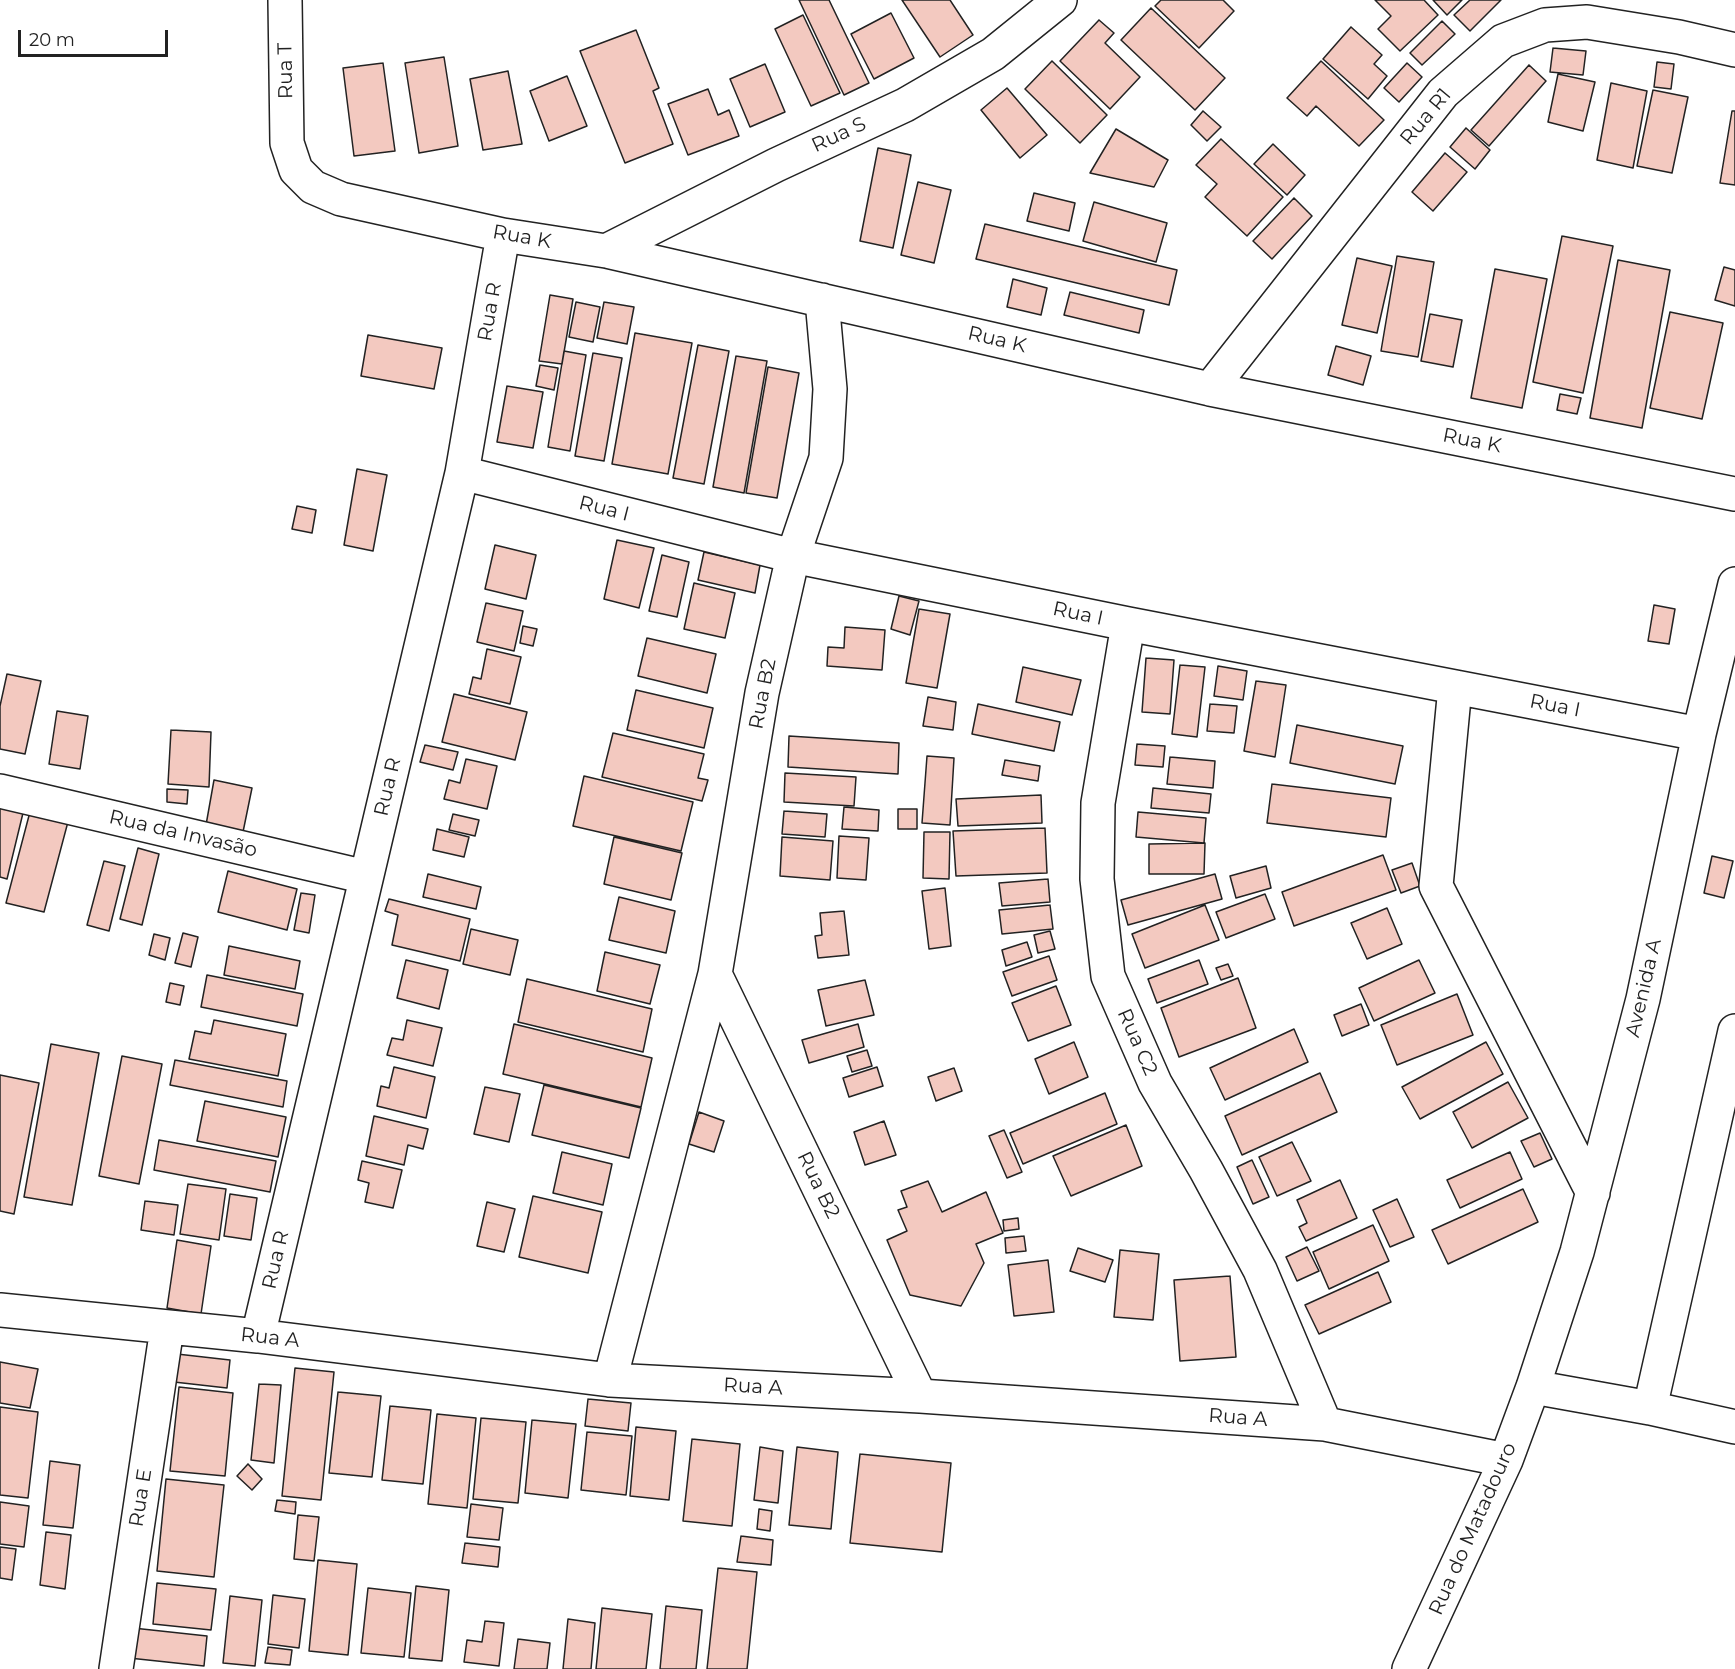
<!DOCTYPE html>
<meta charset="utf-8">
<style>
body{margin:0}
#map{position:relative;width:1735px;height:1669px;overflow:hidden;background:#fff;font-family:Montserrat,sans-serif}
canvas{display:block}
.scale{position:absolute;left:18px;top:30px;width:150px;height:27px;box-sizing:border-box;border:3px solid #222;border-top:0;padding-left:8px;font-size:18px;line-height:21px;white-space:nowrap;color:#222;-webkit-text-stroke:4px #fff;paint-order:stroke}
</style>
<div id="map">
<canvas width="1735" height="1669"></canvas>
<div class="scale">20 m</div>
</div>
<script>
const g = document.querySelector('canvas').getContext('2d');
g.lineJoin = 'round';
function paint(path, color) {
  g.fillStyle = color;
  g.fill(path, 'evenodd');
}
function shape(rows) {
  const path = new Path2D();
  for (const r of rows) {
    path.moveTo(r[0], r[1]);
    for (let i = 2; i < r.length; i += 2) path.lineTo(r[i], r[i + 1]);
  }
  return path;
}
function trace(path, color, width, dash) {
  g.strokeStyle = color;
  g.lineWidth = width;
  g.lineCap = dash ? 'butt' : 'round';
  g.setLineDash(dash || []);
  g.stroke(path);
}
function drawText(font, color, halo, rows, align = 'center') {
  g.font = font + ' Montserrat,sans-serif';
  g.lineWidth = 4.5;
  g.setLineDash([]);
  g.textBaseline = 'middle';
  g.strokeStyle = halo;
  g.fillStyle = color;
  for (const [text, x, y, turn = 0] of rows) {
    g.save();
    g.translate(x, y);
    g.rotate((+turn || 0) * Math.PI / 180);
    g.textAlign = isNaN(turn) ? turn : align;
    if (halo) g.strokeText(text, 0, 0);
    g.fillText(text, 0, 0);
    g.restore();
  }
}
const building = shape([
 [799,0,829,0,869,83,844,95,799,0],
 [902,0,950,0,973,35,940,57,902,0],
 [1161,0,1223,0,1234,11,1199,48,1155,6,1161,0],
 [1375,0,1424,0,1438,15,1400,51,1378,29,1391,16,1375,0],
 [1433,0,1462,0,1447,15,1433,0],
 [1470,0,1501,0,1470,31,1454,15,1470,0],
 [1151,8,1225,78,1195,110,1121,40,1151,8],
 [891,13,914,58,874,79,851,34,891,13],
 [803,15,840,93,811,106,775,29,803,15],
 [1099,20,1114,33,1105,43,1140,77,1110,109,1060,61,1099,20],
 [1442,21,1455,34,1422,65,1410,53,1442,21],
 [1351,27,1382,55,1374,64,1387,76,1368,99,1323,59,1351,27],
 [636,30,659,88,653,91,673,144,625,163,580,51,636,30],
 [1553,48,1586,51,1583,75,1550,72,1553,48],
 [444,57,458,146,419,153,405,63,444,57],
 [1052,61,1107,115,1080,143,1025,89,1052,61],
 [1321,61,1384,120,1359,146,1316,106,1307,116,1287,98,1321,61],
 [1657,62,1674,64,1671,89,1654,87,1657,62],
 [383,63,395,151,354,156,343,68,383,63],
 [1407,63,1422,77,1399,102,1384,88,1407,63],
 [765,64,785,112,750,127,730,79,765,64],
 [1529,65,1546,81,1489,146,1471,130,1529,65],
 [508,71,522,144,483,150,470,79,508,71],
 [1558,74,1595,82,1583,131,1548,122,1558,74],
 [567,76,587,126,549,141,530,91,567,76],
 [1611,83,1647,91,1633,168,1597,160,1611,83],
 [1007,88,1047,135,1020,158,981,110,1007,88],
 [708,89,718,115,729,110,739,136,688,155,668,104,708,89],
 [1653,90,1688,97,1672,173,1637,166,1653,90],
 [1203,111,1221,127,1207,141,1191,125,1203,111],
 [1732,111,1735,111,1735,185,1720,183,1732,111],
 [1466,128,1490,150,1475,169,1450,147,1466,128],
 [1116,129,1168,160,1154,187,1090,173,1116,129],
 [1221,139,1283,197,1247,236,1205,197,1217,184,1196,165,1221,139],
 [1273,144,1305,175,1287,195,1254,164,1273,144],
 [878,148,911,155,893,248,860,241,878,148],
 [1445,153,1467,172,1433,211,1412,192,1445,153],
 [918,182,951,190,934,263,901,255,918,182],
 [1034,193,1075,203,1069,231,1027,221,1034,193],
 [1294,198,1312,216,1272,259,1253,241,1294,198],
 [1094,202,1167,223,1156,262,1083,241,1094,202],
 [985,224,1177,270,1169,305,976,259,985,224],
 [1562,236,1613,246,1583,393,1533,382,1562,236],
 [1397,256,1434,262,1418,357,1381,351,1397,256],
 [1357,258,1392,266,1377,333,1342,325,1357,258],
 [1618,260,1670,270,1642,428,1590,418,1618,260],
 [1724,267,1735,270,1735,306,1715,300,1724,267],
 [1495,269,1547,279,1522,408,1471,398,1495,269],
 [1013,279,1047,288,1041,315,1007,307,1013,279],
 [1070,292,1144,310,1139,333,1064,315,1070,292],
 [550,295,573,299,562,364,539,361,550,295],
 [576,302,600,307,593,342,569,337,576,302],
 [604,302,634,307,627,344,597,338,604,302],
 [1670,312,1723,323,1702,419,1650,408,1670,312],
 [1430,314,1462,320,1453,367,1421,361,1430,314],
 [635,333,692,343,668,474,612,464,635,333],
 [368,335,442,348,434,389,361,376,368,335],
 [698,345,729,351,704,484,673,478,698,345],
 [1336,346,1371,356,1363,385,1328,375,1336,346],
 [564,351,586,355,570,451,548,447,564,351],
 [593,353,622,358,604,461,575,456,593,353],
 [736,356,767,361,744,493,713,487,736,356],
 [540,365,558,368,554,390,536,386,540,365],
 [768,367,799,373,777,498,746,493,768,367],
 [507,386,543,392,533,448,497,442,507,386],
 [1560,394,1581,398,1577,414,1557,410,1560,394],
 [357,469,387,475,373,551,344,545,357,469],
 [297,506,316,510,312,533,292,529,297,506],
 [617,540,654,548,639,608,604,599,617,540],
 [495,545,536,555,526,599,485,589,495,545],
 [704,552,760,565,755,593,698,580,704,552],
 [662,555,689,562,677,617,649,611,662,555],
 [694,583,735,593,725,638,684,629,694,583],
 [899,596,919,601,910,635,891,629,899,596],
 [486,603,523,611,514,651,477,642,486,603],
 [1654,605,1675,609,1669,644,1648,641,1654,605],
 [919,609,950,614,937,688,906,683,919,609],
 [523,626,537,629,533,646,520,643,523,626],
 [845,627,885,630,882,670,827,666,828,647,844,648,845,627],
 [647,638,716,654,707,693,638,676,647,638],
 [487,649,521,657,510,704,469,694,473,677,481,679,487,649],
 [1146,658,1174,660,1170,714,1142,712,1146,658],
 [1180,665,1205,667,1197,737,1172,734,1180,665],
 [1218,666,1247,671,1243,700,1214,696,1218,666],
 [1023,667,1081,680,1072,715,1016,702,1023,667],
 [7,674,41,681,25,754,0,749,0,706,7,674],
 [1256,681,1286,685,1275,757,1244,751,1256,681],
 [636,690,713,708,704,748,627,730,636,690],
 [454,694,527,712,515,760,442,742,454,694],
 [928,697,956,702,953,730,923,726,928,697],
 [978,704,1060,722,1054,751,972,734,978,704],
 [1210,704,1237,706,1234,733,1207,731,1210,704],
 [57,711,88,716,80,769,49,764,57,711],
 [1297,725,1403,746,1395,784,1290,763,1297,725],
 [171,730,211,732,209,787,168,784,171,730],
 [613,733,704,754,698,778,708,780,702,801,602,777,613,733],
 [789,736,899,743,898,774,788,767,789,736],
 [1137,744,1165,746,1163,767,1135,765,1137,744],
 [425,745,458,752,453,770,420,762,425,745],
 [927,756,954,758,950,825,922,823,927,756],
 [1170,757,1215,761,1213,788,1167,784,1170,757],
 [466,759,497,766,487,809,444,799,449,780,460,783,466,759],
 [1005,760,1040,766,1038,781,1002,775,1005,760],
 [785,773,856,777,854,806,784,802,785,773],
 [584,776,693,802,681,851,573,826,584,776],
 [214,780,252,788,243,832,206,825,214,780],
 [1272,784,1391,798,1386,837,1267,823,1272,784],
 [1153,788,1211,794,1209,813,1151,808,1153,788],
 [167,789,188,790,187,804,167,802,167,789],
 [1041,795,1042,823,958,826,956,799,1041,795],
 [0,806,23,813,7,879,0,877,0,806],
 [844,807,879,810,878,831,842,829,844,807],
 [31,808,69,818,44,912,6,903,31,808],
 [898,809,917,809,917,829,898,829,898,809],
 [784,811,827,814,825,837,782,834,784,811],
 [1138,812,1206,818,1204,843,1136,837,1138,812],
 [453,814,479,820,475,836,449,830,453,814],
 [1045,828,1047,873,956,876,953,831,1045,828],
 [437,829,469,837,464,857,433,850,437,829],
 [924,832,950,832,949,879,923,878,924,832],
 [839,836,869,838,866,880,837,878,839,836],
 [614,837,682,853,671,900,604,884,614,837],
 [782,837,833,841,830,880,780,876,782,837],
 [1205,843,1204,874,1149,874,1149,844,1205,843],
 [138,848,159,854,142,925,120,919,138,848],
 [1383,855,1396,890,1294,926,1282,892,1383,855],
 [1712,856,1733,861,1724,898,1704,893,1712,856],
 [104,861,125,866,109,931,87,925,104,861],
 [1412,863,1420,886,1401,893,1392,870,1412,863],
 [1266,866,1271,888,1236,898,1230,876,1266,866],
 [228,871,297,889,287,930,218,912,228,871],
 [428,874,481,887,476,909,423,897,428,874],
 [1215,874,1222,899,1128,925,1121,900,1215,874],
 [1048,879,1050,902,1002,906,999,883,1048,879],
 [945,888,951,946,929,949,922,891,945,888],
 [301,893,315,895,309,933,294,930,301,893],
 [1265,894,1275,919,1226,938,1216,912,1265,894],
 [619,897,675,911,666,953,609,940,619,897],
 [389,899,470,919,460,961,392,945,398,915,385,911,389,899],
 [1050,905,1053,929,1002,934,999,910,1050,905],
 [1205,905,1219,940,1145,968,1132,934,1205,905],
 [1387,908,1402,944,1367,959,1351,923,1387,908],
 [844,911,849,955,818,958,815,936,822,935,820,913,844,911],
 [471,929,518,940,510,975,463,964,471,929],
 [1050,931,1055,949,1038,953,1034,935,1050,931],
 [183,933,198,937,191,967,175,963,183,933],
 [154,934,170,938,165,960,149,955,154,934],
 [1027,942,1032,957,1006,966,1002,950,1027,942],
 [229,946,300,961,295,989,224,975,229,946],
 [605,952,660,965,650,1004,597,991,605,952],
 [1049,956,1057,980,1012,996,1003,972,1049,956],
 [406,960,448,970,439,1009,397,998,406,960],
 [1199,960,1208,984,1157,1003,1148,979,1199,960],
 [1419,960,1435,993,1374,1021,1359,988,1419,960],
 [1228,964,1233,976,1221,980,1216,968,1228,964],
 [207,975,303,994,297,1026,201,1007,207,975],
 [1238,978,1256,1028,1179,1057,1161,1008,1238,978],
 [527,979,652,1009,643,1052,518,1022,527,979],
 [865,980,874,1015,826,1026,818,990,865,980],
 [170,983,184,986,180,1005,166,1002,170,983],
 [1056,986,1071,1025,1028,1041,1012,1003,1056,986],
 [1457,994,1473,1035,1397,1065,1381,1025,1457,994],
 [1361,1004,1369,1025,1342,1036,1334,1015,1361,1004],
 [214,1020,286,1034,278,1076,189,1059,195,1031,211,1034,214,1020],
 [407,1020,442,1028,433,1066,387,1055,392,1038,403,1040,407,1020],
 [514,1024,652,1058,641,1107,503,1074,514,1024],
 [858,1024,864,1047,809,1063,802,1040,858,1024],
 [1294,1029,1308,1062,1225,1100,1210,1068,1294,1029],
 [1074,1042,1088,1077,1049,1094,1035,1059,1074,1042],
 [1486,1042,1503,1074,1420,1119,1402,1087,1486,1042],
 [51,1044,99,1053,72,1205,24,1197,51,1044],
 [867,1050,872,1066,852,1072,847,1056,867,1050],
 [122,1056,162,1064,139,1184,99,1176,122,1056],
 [175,1060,287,1081,283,1107,170,1085,175,1060],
 [394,1067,435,1077,426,1118,377,1106,381,1086,389,1088,394,1067],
 [877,1067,883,1086,849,1097,843,1078,877,1067],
 [954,1068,962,1091,936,1101,928,1077,954,1068],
 [1320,1073,1337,1112,1242,1155,1225,1116,1320,1073],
 [0,1075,39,1083,14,1214,0,1211,0,1075],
 [1508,1082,1528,1118,1472,1148,1453,1112,1508,1082],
 [544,1085,641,1108,629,1158,532,1135,544,1085],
 [485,1087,520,1094,509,1142,474,1134,485,1087],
 [1105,1093,1117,1124,1023,1164,1010,1133,1105,1093],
 [205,1101,286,1117,278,1157,197,1141,205,1101],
 [699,1112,724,1121,714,1152,689,1144,699,1112],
 [374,1116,428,1129,423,1149,408,1145,404,1165,366,1156,374,1116],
 [884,1121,896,1155,865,1165,854,1132,884,1121],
 [1126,1125,1142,1166,1071,1196,1053,1156,1126,1125],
 [1004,1130,1022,1172,1007,1178,989,1136,1004,1130],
 [1540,1133,1552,1159,1534,1167,1521,1141,1540,1133],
 [159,1140,276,1161,270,1192,154,1170,159,1140],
 [1292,1142,1311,1181,1277,1196,1259,1157,1292,1142],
 [562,1152,612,1164,603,1205,553,1193,562,1152],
 [1510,1152,1522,1179,1460,1208,1447,1180,1510,1152],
 [1252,1160,1269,1197,1253,1204,1237,1167,1252,1160],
 [362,1161,402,1170,393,1208,365,1202,369,1183,358,1180,362,1161],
 [1340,1180,1357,1218,1306,1241,1299,1227,1307,1223,1297,1200,1340,1180],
 [928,1181,942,1212,986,1192,1003,1233,976,1244,984,1263,961,1306,910,1295,887,1240,907,1231,898,1210,907,1207,901,1191,928,1181],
 [188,1184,226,1189,219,1240,180,1234,188,1184],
 [1523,1189,1538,1222,1448,1264,1432,1230,1523,1189],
 [230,1194,257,1198,251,1240,224,1236,230,1194],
 [533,1196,602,1212,588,1273,519,1257,533,1196],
 [1397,1199,1414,1237,1390,1247,1373,1210,1397,1199],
 [145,1201,178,1205,174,1235,141,1230,145,1201],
 [487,1202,515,1209,504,1252,477,1246,487,1202],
 [1018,1218,1019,1229,1004,1231,1003,1220,1018,1218],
 [1373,1225,1389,1261,1329,1289,1313,1252,1373,1225],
 [1024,1236,1026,1251,1006,1253,1005,1238,1024,1236],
 [177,1240,211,1246,201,1314,167,1308,177,1240],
 [1307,1247,1319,1271,1297,1281,1286,1257,1307,1247],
 [1078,1248,1113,1260,1105,1282,1070,1271,1078,1248],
 [1120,1250,1159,1254,1153,1320,1114,1317,1120,1250],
 [1048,1260,1054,1312,1014,1316,1008,1265,1048,1260],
 [1378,1272,1391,1302,1319,1334,1305,1305,1378,1272],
 [1230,1276,1236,1357,1180,1361,1174,1280,1230,1276],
 [177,1354,230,1360,227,1388,174,1382,177,1354],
 [0,1362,38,1369,30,1408,0,1403,0,1362],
 [295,1368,334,1372,321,1500,282,1496,295,1368],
 [259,1384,281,1385,274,1463,251,1460,259,1384],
 [179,1387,233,1393,225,1476,170,1471,179,1387],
 [338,1392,381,1396,372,1477,329,1473,338,1392],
 [588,1399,631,1403,628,1431,585,1426,588,1399],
 [390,1406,431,1410,423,1484,382,1480,390,1406],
 [0,1407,38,1412,28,1498,0,1495,0,1407],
 [437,1414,476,1418,467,1508,428,1504,437,1414],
 [481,1418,526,1422,518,1503,473,1499,481,1418],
 [532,1420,576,1424,568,1498,525,1493,532,1420],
 [636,1427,676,1431,669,1500,630,1496,636,1427],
 [587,1432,632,1436,626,1495,581,1490,587,1432],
 [692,1439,740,1444,732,1526,683,1521,692,1439],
 [760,1447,783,1451,778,1503,754,1500,760,1447],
 [797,1447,838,1452,831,1529,789,1525,797,1447],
 [860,1454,951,1463,942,1552,850,1543,860,1454],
 [50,1461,80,1465,73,1528,43,1525,50,1461],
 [248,1464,262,1479,252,1490,237,1476,248,1464],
 [166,1479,224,1485,214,1577,157,1571,166,1479],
 [277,1500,296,1502,295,1514,275,1511,277,1500],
 [0,1502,29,1506,24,1547,0,1544,0,1502],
 [471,1504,503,1508,499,1540,467,1537,471,1504],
 [759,1509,772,1511,770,1531,757,1529,759,1509],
 [298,1515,319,1517,314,1561,294,1559,298,1515],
 [46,1532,71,1535,65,1589,40,1585,46,1532],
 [741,1536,773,1540,771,1565,737,1562,741,1536],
 [465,1543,500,1547,498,1567,462,1563,465,1543],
 [0,1547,16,1549,12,1580,0,1578,0,1547],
 [318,1560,357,1564,348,1655,309,1651,318,1560],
 [718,1568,757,1572,747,1669,707,1669,718,1568],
 [157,1583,216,1589,211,1630,153,1624,157,1583],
 [416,1586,449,1590,442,1661,409,1658,416,1586],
 [368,1588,411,1593,404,1657,361,1653,368,1588],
 [273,1595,305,1599,299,1648,268,1644,273,1595],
 [230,1596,262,1600,255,1666,223,1663,230,1596],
 [666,1606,702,1610,696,1669,660,1669,666,1606],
 [602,1608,652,1614,646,1669,596,1669,602,1608],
 [568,1619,595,1623,591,1669,563,1669,568,1619],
 [485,1621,504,1623,499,1666,464,1662,467,1640,482,1642,485,1621],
 [133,1628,207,1636,204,1666,129,1658,133,1628],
 [518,1639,550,1643,547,1669,514,1669,518,1639],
 [268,1647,292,1650,290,1665,265,1663,268,1647]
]);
paint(building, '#f3c9c0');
trace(building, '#222', 1.5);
const minor = shape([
 [285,0,287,143,296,170,313,187,341,199,503,235,606,251,1210,389,1735,494],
 [606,251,776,165,905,105,993,54,1060,0],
 [822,300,830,389,826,458,793,556,762,693,715,974,920,1396],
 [1210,389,1443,93,1503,41,1545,25,1587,22,1679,37,1735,50],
 [462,473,793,556,1128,624,1699,734],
 [1128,624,1098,803,1097,879,1108,976,1155,1083,1206,1170,1260,1270,1325,1424],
 [1455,687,1436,886,1593,1193],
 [0,791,366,877],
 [0,1310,258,1336,610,1380,920,1396,1325,1424,1506,1460],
 [258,1336,462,473,503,235],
 [610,1380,715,974],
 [1533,1387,1650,1408,1735,1427],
 [1650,1408,1735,1031],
 [116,1669,167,1328],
 [1409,1669,1506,1460,1533,1387,1577,1252,1643,999,1699,734,1735,584]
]);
trace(minor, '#222', 36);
trace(minor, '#fff', 33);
drawText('20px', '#222', '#fff', [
 ["Rua T",286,71,-91],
 ["Rua R1",1426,117,-50],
 ["Rua S",839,135,-25],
 ["Rua K",522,237,10],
 ["Rua R",490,312,-80],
 ["Rua K",997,340,13],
 ["Rua K",1472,441,11],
 ["Rua I",604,509,14],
 ["Rua I",1078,614,12],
 ["Rua B2",763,694,-79],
 ["Rua I",1555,706,11],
 ["Rua R",388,787,-77],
 ["Rua da Invasão",183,834,13],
 ["Avenida A",1644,988,-77],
 ["Rua C2",1137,1042,66],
 ["Rua B2",818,1185,64],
 ["Rua R",276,1260,-77],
 ["Rua A",270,1338,6],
 ["Rua A",753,1387,3],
 ["Rua A",1238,1418,4],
 ["Rua E",141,1498,-81],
 ["Rua do Matadouro",1473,1529,-66]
]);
</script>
